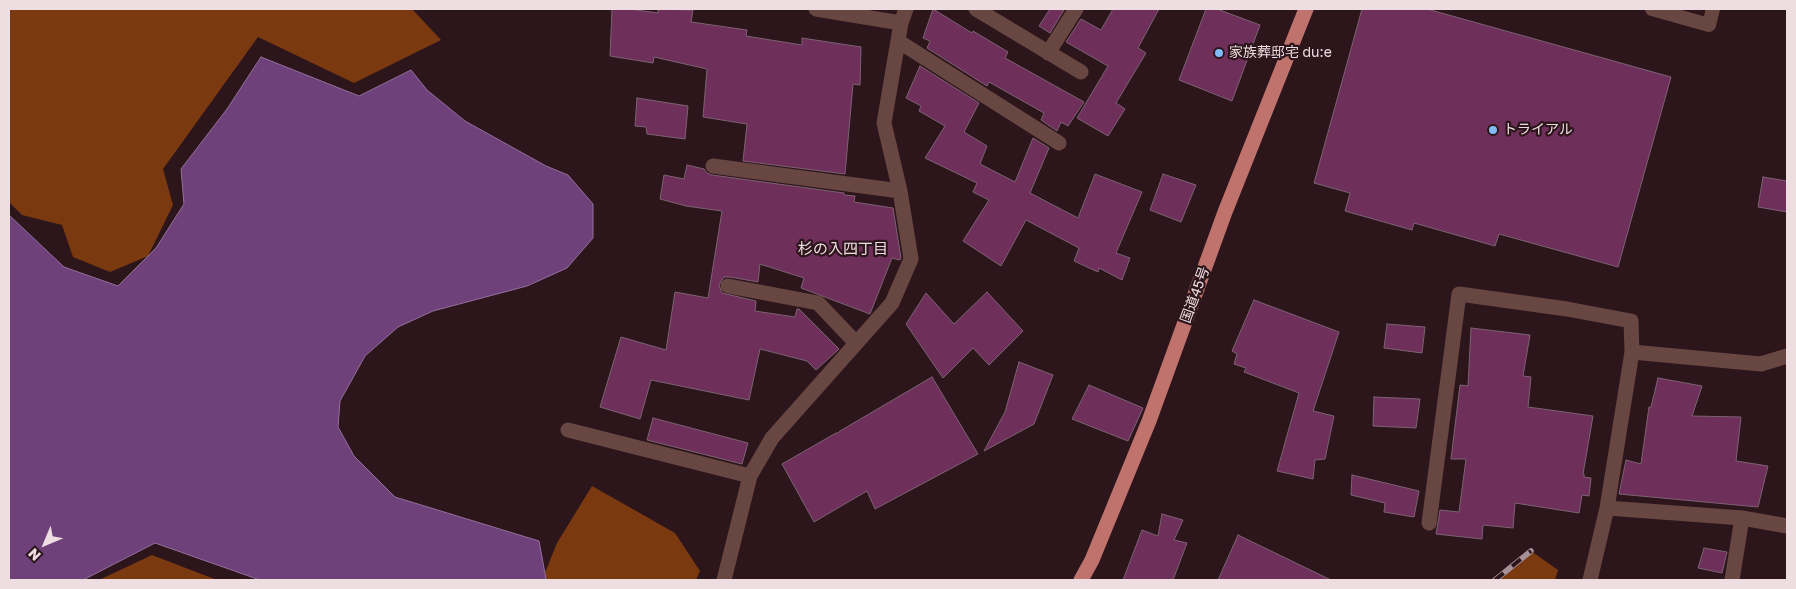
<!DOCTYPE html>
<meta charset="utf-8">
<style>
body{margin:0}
#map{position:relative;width:1796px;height:589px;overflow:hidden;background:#2d151c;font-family:"Golos Text",sans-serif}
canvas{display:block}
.frame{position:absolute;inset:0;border:10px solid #eedde1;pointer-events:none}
.north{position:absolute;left:20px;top:519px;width:50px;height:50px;-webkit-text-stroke:4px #2d151c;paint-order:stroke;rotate:225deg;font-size:14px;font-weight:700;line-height:20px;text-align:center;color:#eedde1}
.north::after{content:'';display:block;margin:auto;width:18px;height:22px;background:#eedde1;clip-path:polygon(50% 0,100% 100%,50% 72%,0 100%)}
</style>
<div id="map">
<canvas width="1796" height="589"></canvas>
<div class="frame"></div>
<div class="north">N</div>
</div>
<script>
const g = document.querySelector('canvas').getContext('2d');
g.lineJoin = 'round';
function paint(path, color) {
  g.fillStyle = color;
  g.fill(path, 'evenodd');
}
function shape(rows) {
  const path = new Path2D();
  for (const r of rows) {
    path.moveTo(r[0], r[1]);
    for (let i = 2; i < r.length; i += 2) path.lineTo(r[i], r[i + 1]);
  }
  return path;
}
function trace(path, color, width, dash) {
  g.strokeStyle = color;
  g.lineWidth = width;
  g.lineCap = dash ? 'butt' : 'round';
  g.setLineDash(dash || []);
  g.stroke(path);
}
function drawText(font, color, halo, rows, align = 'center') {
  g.font = font + ' "Golos Text","Noto Sans JP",sans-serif';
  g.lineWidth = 4.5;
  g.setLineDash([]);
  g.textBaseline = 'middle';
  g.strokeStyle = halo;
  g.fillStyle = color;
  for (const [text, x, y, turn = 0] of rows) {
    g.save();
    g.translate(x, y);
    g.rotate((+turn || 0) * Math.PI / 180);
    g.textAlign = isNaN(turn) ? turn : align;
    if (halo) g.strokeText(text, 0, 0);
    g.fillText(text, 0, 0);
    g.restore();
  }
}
paint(shape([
 [9,9,412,9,441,40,354,83,258,37,163,169,173,205,148,256,110,272,73,257,62,225,22,215,9,202],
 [592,486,675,533,700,571,696,580,542,580,557,543],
 [1531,551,1558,570,1555,580,1495,580],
 [152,555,217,580,99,580]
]), '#7b390f');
const water = shape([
 [261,57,359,96,411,70,427,90,465,121,546,166,568,175,593,204,593,238,567,268,527,286,433,311,398,327,365,356,340,401,338,427,354,456,395,497,539,541,546,579,544,580,260,580,155,543,83,580,9,580,9,215,64,267,118,286,156,248,184,204,181,169,227,109,261,57]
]);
paint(water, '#6e417b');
trace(water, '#94709a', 1);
const building = shape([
 [612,9,629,9,658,13,658,9,693,10,691,22,747,30,746,36,802,45,802,38,861,47,860,85,853,84,845,174,743,161,747,124,703,117,707,69,654,57,653,63,610,56,612,9],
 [933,9,972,33,973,31,1008,52,1005,58,1084,102,1068,126,1061,122,1057,131,1041,120,1044,113,989,82,987,86,927,48,930,41,923,38,933,9],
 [1050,9,1064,10,1050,33,1039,26,1050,9],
 [1113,9,1159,9,1138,48,1146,53,1116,103,1125,109,1108,136,1077,118,1108,66,1066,42,1081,19,1101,30,1113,9],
 [1206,9,1217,9,1260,25,1232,101,1179,80,1206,9],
 [1362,9,1427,9,1671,77,1618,267,1499,234,1495,246,1414,223,1412,230,1345,211,1350,193,1314,183,1362,9],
 [920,66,979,103,964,132,987,146,980,164,1015,182,1033,138,1049,148,1030,193,1078,218,1095,174,1142,192,1116,253,1130,258,1122,280,1099,268,1098,272,1074,261,1079,248,1026,220,1001,266,963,241,989,200,973,192,977,183,925,158,945,126,919,111,921,106,906,98,920,66],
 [637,98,688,106,685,139,647,134,646,127,635,126,637,98],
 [687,165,704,169,707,173,712,175,844,193,844,195,855,196,854,202,893,208,901,258,900,260,892,258,870,314,801,288,804,278,760,264,758,282,730,277,724,277,719,285,722,293,756,301,755,311,795,317,797,309,799,309,839,349,816,370,807,361,760,349,749,400,651,380,640,419,600,407,621,337,666,350,675,292,708,298,722,211,686,206,660,199,664,175,684,179,687,165],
 [1163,174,1196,185,1181,222,1150,210,1163,174],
 [1763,177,1787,181,1787,212,1758,207,1763,177],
 [987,292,1023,331,989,365,973,348,943,378,906,324,926,293,954,324,987,292],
 [1254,300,1339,332,1313,411,1334,416,1325,459,1315,460,1313,479,1277,471,1299,393,1244,372,1246,368,1234,364,1237,354,1232,351,1254,300],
 [1387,324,1425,327,1422,353,1384,348,1387,324],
 [1471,328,1530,335,1523,376,1531,377,1528,407,1593,416,1583,474,1584,474,1584,477,1591,478,1589,496,1582,495,1579,513,1515,503,1513,528,1483,525,1482,539,1436,534,1440,510,1459,512,1466,459,1451,459,1460,385,1468,386,1471,328],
 [1019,362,1053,375,1034,424,984,451,1005,412,1019,362],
 [932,377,978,454,875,509,867,491,814,522,782,464,836,433,838,433,840,431,932,377],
 [1658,378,1702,386,1692,416,1741,417,1736,461,1768,466,1758,507,1619,494,1626,460,1641,464,1649,407,1651,407,1658,378],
 [1089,385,1143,408,1128,441,1072,419,1089,385],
 [1374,397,1420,399,1416,428,1373,426,1374,397],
 [653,418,748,443,742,464,647,440,653,418],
 [1352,475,1419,491,1414,517,1384,512,1385,503,1351,495,1352,475],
 [1162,514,1183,520,1174,540,1187,543,1173,580,1123,580,1142,530,1158,536,1162,514],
 [1238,535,1331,580,1218,580,1238,535],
 [1704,548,1727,552,1722,573,1698,568,1704,548]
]);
paint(building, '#6e2f5b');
trace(building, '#7c6372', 1);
trace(shape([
 [1652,9,1709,25,1713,9]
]), '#684642', 14);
trace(shape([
 [816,9,901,23],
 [976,9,1081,72],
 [898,41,1059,143],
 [1048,53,1076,9],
 [713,166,900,191],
 [728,286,818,303,856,343],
 [568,430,750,476],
 [1607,508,1742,518,1787,526],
 [1429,523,1459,294,1567,309,1631,321,1632,352],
 [724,580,750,476,772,438,892,303,911,259,900,191,884,123,901,23,906,9],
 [1590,580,1607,508,1632,352,1761,364,1787,356],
 [1732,580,1742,518]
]), '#684642', 15);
trace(shape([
 [1081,580,1092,560,1149,421,1225,212,1306,9]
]), '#c0736c', 15);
const rail = shape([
 [1495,580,1531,551]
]);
trace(rail, '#a49096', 5.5);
trace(rail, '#2d151c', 4, [11]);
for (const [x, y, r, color] of [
 [1219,53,5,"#81bcfa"],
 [1493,130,5,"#81bcfa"]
]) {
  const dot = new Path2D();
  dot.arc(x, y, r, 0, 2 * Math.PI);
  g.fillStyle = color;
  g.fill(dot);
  trace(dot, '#2d151c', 2);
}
drawText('14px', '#eedde1', '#2d151c', [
 ["家族葬邸宅 du:e",1229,53],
 ["トライアル",1503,130]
], 'left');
drawText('14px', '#eedde1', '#2d151c', [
 ["国道45号",1195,295,-70]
]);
drawText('15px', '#eedde1', '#2d151c', [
 ["杉の入四丁目",843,249]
]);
</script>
